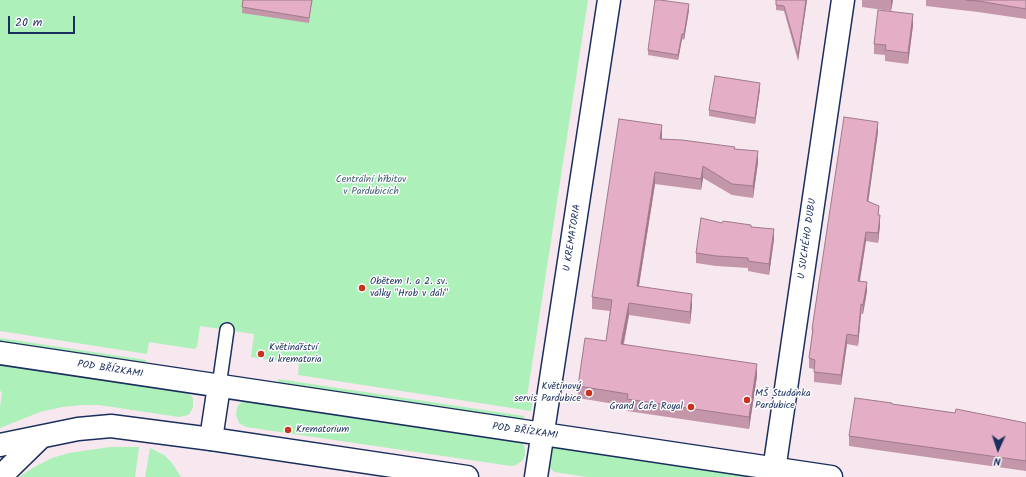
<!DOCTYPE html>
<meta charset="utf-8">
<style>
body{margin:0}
#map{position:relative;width:1026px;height:477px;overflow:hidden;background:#f7e7ee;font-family:Kalam,sans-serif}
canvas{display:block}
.north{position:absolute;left:978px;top:429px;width:40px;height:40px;-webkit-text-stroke:3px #fff;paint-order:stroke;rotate:183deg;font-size:11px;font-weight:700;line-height:16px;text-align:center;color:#1b2f5e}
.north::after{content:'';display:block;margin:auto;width:14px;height:18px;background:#1b2f5e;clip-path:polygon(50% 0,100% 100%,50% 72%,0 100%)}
.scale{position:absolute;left:8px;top:16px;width:67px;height:18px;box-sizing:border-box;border:2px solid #1b2f5e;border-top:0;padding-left:5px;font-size:12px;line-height:14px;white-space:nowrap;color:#1b2f5e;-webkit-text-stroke:3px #fff;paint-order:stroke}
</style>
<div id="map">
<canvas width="1026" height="477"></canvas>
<div class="north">N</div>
<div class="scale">20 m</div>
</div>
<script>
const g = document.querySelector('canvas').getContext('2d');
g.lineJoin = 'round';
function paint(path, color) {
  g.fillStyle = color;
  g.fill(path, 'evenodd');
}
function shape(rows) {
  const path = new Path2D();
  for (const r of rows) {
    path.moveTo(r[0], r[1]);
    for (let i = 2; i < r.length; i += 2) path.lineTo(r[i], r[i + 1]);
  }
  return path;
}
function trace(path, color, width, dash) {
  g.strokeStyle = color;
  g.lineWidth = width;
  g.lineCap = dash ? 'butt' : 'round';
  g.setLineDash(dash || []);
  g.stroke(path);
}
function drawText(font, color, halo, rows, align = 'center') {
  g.font = font + ' Kalam,sans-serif';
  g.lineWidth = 3;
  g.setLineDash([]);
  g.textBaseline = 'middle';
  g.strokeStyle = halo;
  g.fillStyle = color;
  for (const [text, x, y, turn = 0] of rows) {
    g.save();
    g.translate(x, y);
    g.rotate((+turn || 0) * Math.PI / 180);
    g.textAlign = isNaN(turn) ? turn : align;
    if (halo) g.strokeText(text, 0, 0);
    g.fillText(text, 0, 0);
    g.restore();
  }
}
paint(shape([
 [0,0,588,0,527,397,533,398,531,411,298,375,299,364,251,357,254,334,200,326,197,347,194,349,149,342,147,354,0,331],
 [0,338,146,360,145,366,0,344],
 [0,362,188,392,193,398,193,407,190,413,188,415,184,416,179,417,99,405,83,405,62,407,40,412,0,428,0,407,2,392,0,391],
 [278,379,524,416,523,423,277,386],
 [246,400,520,441,524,445,525,449,525,454,524,458,521,462,516,465,511,466,246,427,239,423,236,415,237,408,239,404],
 [561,446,753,475,756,477,587,477,554,472,550,468,548,462,550,450,554,447],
 [110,447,139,447,135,477,19,477,36,466,52,458,69,453],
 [150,448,164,455,172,463,181,477,145,477]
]), '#adf0ba');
const service = shape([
 [219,386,227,330]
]);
const minor = shape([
 [0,353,831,477],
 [211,439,219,386],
 [536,477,609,0],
 [773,477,843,0]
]);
const tertiary = shape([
 [0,445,78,429,111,426,211,439,467,477],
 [0,477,41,437]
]);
trace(service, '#1b2f5e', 16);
trace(minor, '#1b2f5e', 25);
trace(tertiary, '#1b2f5e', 25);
trace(service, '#fff', 13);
trace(minor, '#fff', 22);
trace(tertiary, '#fff', 22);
paint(shape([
 [243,0,312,0,309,23,242,13],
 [807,0,798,61,784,11,776,10,776,5],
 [862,0,893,0,891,11,862,7],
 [926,0,1026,0,1026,19,978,12,926,6],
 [689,10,684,40,682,39,678,60,648,55,648,50],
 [913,25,908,64,885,61,885,55,874,54,874,44],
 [760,89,755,124,709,116,709,110],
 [878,132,868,201,879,215,880,225,878,243,866,241,860,281,867,291,863,314,861,314,858,346,847,344,841,385,814,382,814,369,809,368,809,358,812,334,812,329],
 [662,137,662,139,735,150,758,162,753,198,732,195,703,178,701,190,655,184,639,286,692,306,690,324,629,315,624,344,757,376,749,429,627,411,627,406,578,398,578,386,606,341,610,311,592,309,592,297],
 [722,223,751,227,774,239,769,275,748,271,748,268,716,266,696,263,696,253],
 [892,404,1026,423,1026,471,849,446,849,436]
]), '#c496aa');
paint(shape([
 [806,0,807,0,798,61,798,55],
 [891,0,893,0,891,11],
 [689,4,689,10,684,40,684,34],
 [913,14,913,25,908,64,908,53],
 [682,34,682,39,678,60,678,55],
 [760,83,760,89,755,124,755,118],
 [878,122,878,132,867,211,867,201],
 [662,125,662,137,660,151,660,139],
 [758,151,758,162,753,198,753,186],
 [703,166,703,178,701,190,701,179],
 [655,172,655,184,637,297,637,286],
 [880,215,880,225,878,243,878,233],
 [774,229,774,239,769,275,769,264],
 [866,232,866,241,858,290,858,281],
 [867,282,867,291,863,314,863,305],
 [692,294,692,306,690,324,690,312],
 [629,303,629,315,621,355,621,344],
 [861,304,861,314,858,346,858,336],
 [847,334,847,344,841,385,841,375],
 [757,364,757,376,749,429,749,417]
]), '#a07a8b');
const building = shape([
 [243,0,312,0,309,18,242,7,243,0],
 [655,0,660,0,689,4,684,34,682,34,678,55,648,50,655,0],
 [776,0,806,0,798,55,784,6,776,5,776,0],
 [966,0,1026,0,1026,9,978,1,966,0],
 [878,10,913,14,908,53,885,50,886,45,874,44,878,10],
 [715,76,760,83,755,118,709,110,715,76],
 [844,117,878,122,867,201,879,206,878,215,880,215,878,233,866,232,858,281,867,282,863,305,861,304,858,336,847,334,841,375,814,372,815,360,809,358,813,329,812,329,844,117],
 [619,119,662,125,660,139,682,140,735,147,734,149,758,151,753,186,732,184,703,166,701,179,655,172,637,286,692,294,690,312,629,303,621,344,757,364,749,417,627,399,628,394,578,386,585,338,606,341,612,300,592,297,619,119],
 [701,218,722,223,723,221,751,225,751,227,774,229,769,264,748,261,748,258,716,256,696,253,701,218],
 [855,398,892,403,892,404,955,413,956,409,1026,423,1026,461,849,436,855,398]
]);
paint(building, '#e4aec6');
trace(building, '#a07a8b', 1);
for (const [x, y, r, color] of [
 [362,288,4,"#c8321e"],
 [261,354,4,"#c8321e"],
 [589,393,4,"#c8321e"],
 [747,400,4,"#c8321e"],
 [691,407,4,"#c8321e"],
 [288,430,4,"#c8321e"]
]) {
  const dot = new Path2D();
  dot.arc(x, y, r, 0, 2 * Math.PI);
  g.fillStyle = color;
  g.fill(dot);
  trace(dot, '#fff', 1.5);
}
drawText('10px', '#405f75', '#fff', [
 ["Centrální hřbitov",371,180],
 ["v Pardubicích",371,192]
]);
drawText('10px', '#1b2f5e', '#fff', [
 ["U KREMATORIA",573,238,-81],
 ["U SUCHÉHO DUBU",808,239,-82],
 ["POD BŘÍZKAMI",110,370,9],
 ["POD BŘÍZKAMI",525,432,8]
]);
drawText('10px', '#1b2f5e', '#fff', [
 ["Obětem 1. a 2. sv.",370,282],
 ["války \"Hrob v dáli\"",370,294],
 ["Květinářství",269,348],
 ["u krematoria",269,360],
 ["Květinový",581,387,"right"],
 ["servis Pardubice",581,399,"right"],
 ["MŠ Studánka",755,394],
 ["Pardubice",755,406],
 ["Grand Cafe Royal",683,407,"right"],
 ["Krematorium",296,430]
], 'left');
</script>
